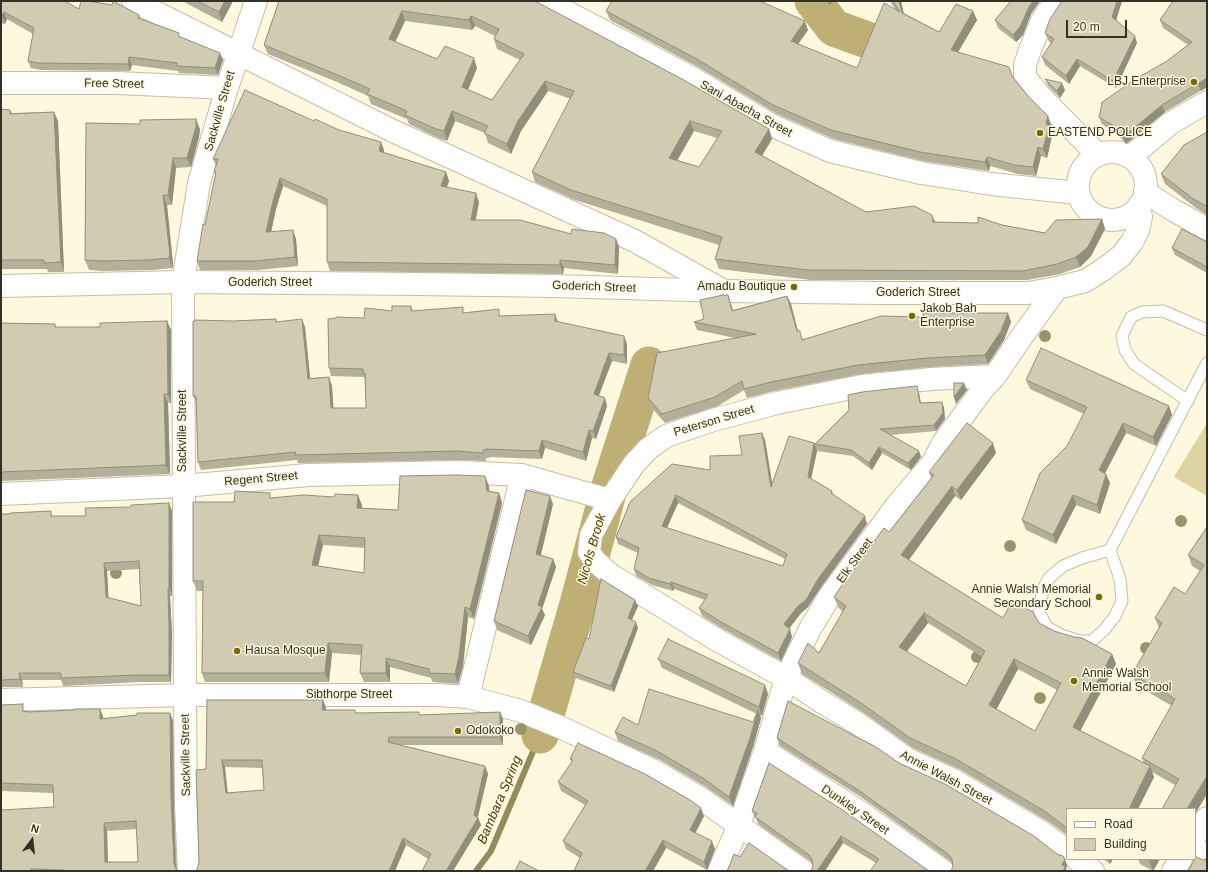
<!DOCTYPE html>
<style>
body{margin:0}
#map{position:relative;width:1208px;height:872px;overflow:hidden;background:#fdf8de;font-family:Arial,sans-serif}
canvas{display:block}
.frame{position:absolute;inset:0;border:2px solid #333127;pointer-events:none}
.legend{position:absolute;left:1066px;top:808px;width:130px;height:52px;box-sizing:border-box;background:#fdf8de;border:1px solid #aca895;margin:0;padding:5px 7px;list-style:none;font-size:12px;color:#333127}
.legend li{display:flex;align-items:center;gap:8px;height:20px}
.legend b{width:20px;border:1px solid #aca895}
.north{position:absolute;left:12px;top:820px;width:40px;height:40px;-webkit-text-stroke:3px #fdf8de;paint-order:stroke;rotate:15deg;font-size:11px;font-weight:700;line-height:16px;text-align:center;color:#333127}
.north::after{content:'';display:block;margin:auto;width:14px;height:18px;background:#333127;clip-path:polygon(50% 0,100% 100%,50% 72%,0 100%)}
.scale{position:absolute;left:1066px;top:20px;width:61px;height:18px;box-sizing:border-box;border:2px solid #333127;border-top:0;padding-left:5px;font-size:12px;line-height:14px;white-space:nowrap;color:#333127;-webkit-text-stroke:3px #fdf8de;paint-order:stroke}
</style>
<div id="map">
<canvas width="1208" height="872"></canvas>
<div class="frame"></div>
<ul class="legend">
<li><b style="height:5px;background:#fff"></b>Road</li>
<li><b style="height:11px;background:#d0cbb1"></b>Building</li>
</ul>
<div class="north">N</div>
<div class="scale">20 m</div>
</div>
<script>
const g = document.querySelector('canvas').getContext('2d');
g.lineJoin = 'round';
function paint(path, color) {
  g.fillStyle = color;
  g.fill(path, 'evenodd');
}
function shape(rows) {
  const path = new Path2D();
  for (const r of rows) {
    if (r.length === 3) {
      path.moveTo(r[0] + r[2], r[1]);
      path.arc(r[0], r[1], r[2], 0, 2 * Math.PI);
      continue;
    }
    path.moveTo(r[0], r[1]);
    for (let i = 2; i < r.length; i += 2) path.lineTo(r[i], r[i + 1]);
  }
  return path;
}
function trace(path, color, width, dash) {
  g.strokeStyle = color;
  g.lineWidth = width;
  g.lineCap = dash ? 'butt' : 'round';
  g.setLineDash(dash || []);
  g.stroke(path);
}
function drawText(font, color, halo, rows, align = 'center') {
  g.font = font + ' Arial,sans-serif';
  g.lineWidth = 3;
  g.setLineDash([]);
  g.textBaseline = 'middle';
  g.strokeStyle = halo;
  g.fillStyle = color;
  for (const [text, x, y, turn = 0] of rows) {
    g.save();
    g.translate(x, y);
    g.rotate((+turn || 0) * Math.PI / 180);
    g.textAlign = isNaN(turn) ? turn : align;
    if (halo) g.strokeText(text, 0, 0);
    g.fillText(text, 0, 0);
    g.restore();
  }
}
paint(shape([
 [1207,423,1207,496,1174,477]
]), '#ded3a3');
trace(shape([
 [476,871,491,851,540,735]
]), '#948a5d', 6);
trace(shape([
 [813,1,834,28,867,40],
 [540,735,578,604,609,489,649,365]
]), '#beb074', 37);
const lane = shape([
 [1188,401,1134,364,1125,350,1122,336,1131,317,1142,312,1163,311,1207,330],
 [1110,550,1082,558,1063,566,1049,578,1043,589,1039,612,1047,627,1061,635,1080,641,1092,641,1105,629,1115,616,1122,601,1120,579,1110,550,1207,363]
]);
const street = shape([
 [133,1,393,131,635,241,724,291],
 [1,83,117,83,227,88],
 [995,376,931,379,862,386,777,403,713,420,666,436,648,449,634,464,610,500,591,535,589,552,595,561,611,575,717,640,786,678,822,702,857,723,907,759,953,780,1043,833,1067,851],
 [1,494,183,486,308,475,460,472,522,475,610,500],
 [468,697,522,475],
 [1,700,185,695,436,695,468,697,521,711,560,727,654,771,700,798,803,871],
 [765,751,854,808,943,871],
 [1195,848,1207,856],
 [1077,859,1093,871],
 [189,871,186,804,185,695,183,282,199,183,227,88,256,1],
 [719,871,739,825,765,751,786,678,810,629,831,594,897,505,932,464,943,443,983,389,995,376,1023,335,1057,288]
]);
const secondary = shape([
 [1055,1,1042,21,1030,50,1025,65,1025,77,1041,97,1098,155],
 [1145,192,1173,210,1207,229],
 [1,286,183,282,418,284,554,286,724,291,881,293,1028,293,1057,288,1085,281,1104,269,1121,256,1132,242,1138,230,1141,217,1139,205],
 [1195,836,1207,818],
 [1173,871,1181,859]
]);
const primary = shape([
 [546,1,692,78,771,125,830,151,921,173,991,184,1078,193],
 [1112,186,34],
 [1130,157,1171,123,1207,102]
]);
trace(lane, '#c4bea5', 13);
trace(street, '#c4bea5', 24);
trace(secondary, '#c4bea5', 24);
trace(primary, '#c4bea5', 24);
trace(lane, '#fff', 11);
trace(street, '#fff', 22);
trace(secondary, '#fff', 22);
trace(primary, '#fff', 22);
g.fillStyle = '#9b936c';
for (const [x, y] of [
 [1045,336],
 [1181,521],
 [1010,546],
 [116,573],
 [1146,648],
 [977,657],
 [1040,698],
 [521,729]
]) {
  g.beginPath();
  g.arc(x, y, 6, 0, 2 * Math.PI);
  g.fill();
}
paint(shape([
 [1,1,139,15,140,19,180,37,223,60,218,75,179,73,178,71,132,65,130,71,41,70,31,68,28,61,33,34,7,19,5,24,1,23],
 [182,1,233,1,222,22],
 [279,1,536,2,769,129,772,139,762,156,866,212,935,222,1002,225,1045,233,1102,219,1105,229,1091,256,1080,267,1060,274,1027,280,811,280,719,269,715,259,719,245,575,200,535,182,532,172,571,99,548,91,521,131,511,154,488,143,485,133,455,121,447,141,440,139,409,124,407,119,371,104,368,96,337,82,268,54,264,45],
 [405,21,472,30,475,26,495,36,494,39,497,49,520,60,492,100,468,90,477,68,437,59,395,42],
 [694,131,717,138,699,167,677,160],
 [890,1,901,1,904,13,939,32,973,11,977,20,958,52,1013,77,1029,97,1048,116,1051,125,1050,129,1052,136,1047,158,1041,156,1036,176,1018,174,990,166,989,171,923,161,834,139,777,114,698,67,610,20,606,11,808,30,798,44,857,68,895,9],
 [1011,1,1040,1,1031,14,1023,35,1016,42,998,28,995,20],
 [1062,1,1122,1,1116,20,1137,43,1116,88,1080,66,1069,84,1045,65,1042,57,1051,43,1048,40,1045,33],
 [1207,1,1207,87,1165,112,1126,144,1117,134,1102,124,1099,117,1102,106,1101,103,1167,61,1188,45,1163,28,1160,20],
 [1045,79,1065,90,1060,98,1048,86],
 [1,109,10,110,12,113,54,112,58,121,64,272,48,272,47,269,1,269],
 [314,121,384,150,384,153,446,172,449,181,447,187,479,202,476,220,571,234,616,239,619,247,618,274,564,268,563,274,330,271,327,262,327,206,283,186,276,209,271,232,296,239,298,266,258,270,200,270,197,261,216,176,214,172,216,166,213,159],
 [86,123,200,129,199,137,191,167,176,168,172,205,167,205,173,264,173,268,152,270,103,271,89,270,85,260],
 [1207,132,1207,215,1196,208,1165,184,1161,174],
 [1207,242,1207,273,1175,255,1172,248],
 [787,296,791,304,798,331,803,339,923,317,1008,313,1011,322,1004,340,988,364,930,367,861,374,774,391,747,398,744,390,718,406,665,423,651,407,648,398,735,338,697,330,694,322,704,319,731,304,733,310],
 [411,306,413,311,465,313,501,316,558,322,627,344,627,364,612,361,599,396,607,406,596,439,592,438,586,461,545,448,542,459,489,457,489,458,486,458,486,461,460,460,298,463,297,460,201,470,198,462,197,404,193,396,233,321,276,319,277,322,305,327,310,378,329,377,332,386,333,408,366,408,365,380,364,377,331,376,329,368,364,318],
 [167,321,171,330,171,403,168,403,170,474,1,481,1,323,55,324,56,327,100,327],
 [1026,380,1169,406,1172,415,1156,446,1126,433,1105,473,1110,483,1100,514,1076,505,1056,544,1026,530,1022,520,1067,446,1084,414,1030,389],
 [919,393,921,403,942,402,944,408,945,419,936,431,890,435,919,451,921,457,911,470,882,453,872,470,853,456,817,451,811,479,832,491,833,494,867,524,821,587,808,607,801,613,789,629,792,637,781,661,723,629,702,616,699,608,705,600,674,589,673,591,652,585,636,576,634,569,638,553,618,544,616,537,710,470,742,455,762,433,765,440,772,484,814,443,815,444],
 [678,503,785,559,783,566,667,528],
 [996,453,961,500,955,496,909,560,1003,618,1039,623,1054,631,1112,654,1116,664,1080,730,1144,763,1142,758,1172,706,1136,685,1132,674,1159,628,1155,618,1185,594,1200,571,1192,566,1188,555,1207,527,1207,794,1195,814,1195,809,1175,785,1152,772,1154,777,1138,809,1067,809,1067,835,1049,822,959,769,913,748,864,713,802,674,798,663,819,653,843,612,838,607,834,597,889,532,931,478,929,472],
 [928,623,982,657,966,686,907,652],
 [1018,669,1057,690,1035,731,996,709],
 [489,486,489,491,499,493,502,503,474,619,468,617,463,666,458,684,432,682,431,678,390,667,390,682,364,682,360,673,361,655,332,653,329,682,205,682,202,673,203,591,197,591,193,581,234,502,272,498,362,505,362,508,398,510],
 [323,545,365,548,364,573,318,566],
 [169,503,172,511,172,596,170,596,172,634,171,682,140,682,63,686,61,680,22,680,23,687,1,687,1,514,51,511,52,516,86,516,131,507],
 [139,569,141,606,108,598,107,571],
 [553,504,541,555,553,559,556,567,542,609,545,615,531,645,497,630,494,621],
 [638,606,632,620,638,628,614,692,576,678,573,672,589,639],
 [658,659,768,694,762,716,760,715,761,718,753,747,733,806,706,787,660,760,618,741,615,732,638,725,753,722,757,714,662,668],
 [323,700,326,708,326,710,355,710,355,713,420,715,500,712,503,719,503,745,401,745,485,766,488,774,478,817,481,825,453,871,422,871,428,859,406,845,395,871,196,871,197,869,199,863,206,769],
 [225,767,262,768,264,790,228,793],
 [1,705,28,712,103,716,103,718,170,713,173,721,174,805,177,871,1,871,54,807,53,793,1,791],
 [137,829,138,862,108,862,107,831],
 [777,738,899,763,1057,854,1065,859,1067,866,1066,869,1067,871,951,871,953,866,953,864,950,861,861,797,780,746],
 [570,759,704,816,695,833,715,849,707,870,666,848,653,871,574,871,580,858,566,849,563,841,585,805,561,791,558,782,572,762],
 [769,763,929,871,876,863,843,843,825,871,811,871,813,866,813,864,810,861,758,824,756,818,755,818,752,811],
 [1103,859,1113,859,1110,864],
 [1138,859,1160,859,1153,871,1140,864]
]), '#b3af98');
paint(shape([
 [225,1,233,1,222,22,219,12],
 [828,1,834,1,829,5],
 [899,1,901,1,905,22,902,13],
 [1033,1,1040,1,1031,14,1023,35,1016,42,1013,35],
 [1117,1,1122,1,1115,24,1112,17],
 [402,11,405,21,392,49,389,39],
 [973,11,977,20,954,59,951,50],
 [4,12,7,19,5,24,2,16],
 [471,16,475,26,472,30,469,20],
 [805,21,808,30,794,50,791,41],
 [1135,36,1137,43,1116,88,1113,81],
 [220,53,223,60,218,75,215,68],
 [129,57,132,65,130,71,128,64],
 [474,58,477,68,465,97,462,87],
 [1077,59,1080,66,1069,84,1066,76],
 [1207,78,1207,87,1201,91,1198,84],
 [545,81,548,91,521,131,511,154,507,144,518,121],
 [1062,83,1065,90,1060,98,1057,91],
 [1162,105,1165,112,1126,144,1123,137],
 [452,111,455,121,447,141,444,131],
 [54,112,58,121,64,272,61,262],
 [1048,116,1051,125,1050,129,1052,136,1047,158,1043,149,1046,123],
 [196,119,200,129,199,137,191,167,187,158],
 [690,121,694,131,673,168,669,158],
 [769,129,772,139,758,162,755,152],
 [381,142,384,150,382,160,379,151],
 [1038,147,1041,156,1036,176,1033,167],
 [987,157,990,166,989,171,985,162],
 [173,158,176,168,172,205,168,195],
 [446,172,449,181,444,195,441,186],
 [280,178,283,186,276,209,269,241,266,232,273,201],
 [476,193,479,202,474,228,471,220],
 [163,195,167,205,173,264,173,268,169,258],
 [932,215,936,224,933,222],
 [1102,219,1105,229,1091,256,1080,267,1076,257],
 [293,230,296,239,298,266,295,257],
 [616,239,619,247,618,274,615,265],
 [560,260,564,268,563,274,560,265],
 [728,295,731,304,735,319,732,311],
 [787,296,791,304,800,340,797,331],
 [1008,313,1011,322,1004,340,988,364,985,355],
 [555,314,558,322,555,321],
 [302,319,305,327,311,387,308,379],
 [167,321,171,330,171,403,168,394],
 [624,336,627,344,627,364,624,355],
 [609,353,612,361,596,402,594,394],
 [329,377,332,386,334,416,331,408],
 [964,383,967,390,956,404,954,397],
 [917,386,919,393,922,410,920,403],
 [164,394,168,403,170,474,166,465],
 [605,398,607,406,596,439,593,431],
 [942,402,944,408,945,419,936,431,934,425],
 [1169,406,1172,415,1156,446,1153,437],
 [1123,423,1126,433,1102,479,1099,470],
 [589,430,592,438,586,461,583,452],
 [762,433,765,440,774,494,771,487],
 [542,440,545,448,542,459,539,451],
 [814,443,817,451,810,484,808,477],
 [993,443,996,453,961,500,957,490],
 [879,447,882,453,872,470,869,463],
 [919,451,921,457,911,470,908,463],
 [1106,474,1110,483,1100,514,1097,505],
 [485,476,489,486,490,501,487,491],
 [952,486,955,496,905,565,901,555],
 [499,493,502,503,474,619,470,609],
 [358,495,362,505,361,518,357,508],
 [676,495,678,503,664,534,662,526],
 [1073,495,1076,505,1056,544,1053,535],
 [550,496,553,504,539,562,536,554],
 [169,503,172,511,172,596,169,589],
 [865,516,867,524,821,587,808,607,801,613,786,632,784,624,798,606],
 [319,535,323,545,316,575,312,565],
 [553,559,556,567,542,609,545,615,531,645,528,636],
 [104,563,107,571,109,605,106,597],
 [671,582,674,589,673,591,670,584],
 [168,589,170,596,172,634,171,682,169,675],
 [635,600,638,606,630,624,628,618],
 [465,607,468,617,463,666,458,684,455,674],
 [924,613,928,623,902,657,899,647],
 [636,622,638,628,614,692,611,686],
 [790,629,792,637,781,661,778,653],
 [328,643,332,653,329,682,325,673],
 [1112,654,1116,664,1077,737,1073,727],
 [386,658,390,667,390,682,386,673],
 [1014,659,1018,669,993,716,989,705],
 [19,673,22,680,23,687,20,679],
 [765,685,768,694,762,716,759,707],
 [323,700,326,708,325,718,322,710],
 [100,709,103,716,103,726,100,719],
 [758,710,761,718,753,747,733,806,729,797],
 [500,712,503,719,503,745,500,737],
 [170,713,173,721,174,805,176,871,174,864,171,797],
 [222,760,225,767,228,801,226,793],
 [485,766,488,774,477,820,478,818,481,825,453,871,446,871,474,815],
 [1150,766,1154,777,1138,809,1129,809],
 [1207,776,1207,794,1195,814,1195,809,1187,809],
 [701,808,704,816,693,838,690,830],
 [104,823,107,831,108,869,105,862],
 [841,836,843,843,825,871,817,871],
 [403,838,406,845,395,871,389,871],
 [663,840,666,848,653,871,645,871],
 [712,841,715,849,707,870,704,862],
 [1065,859,1067,866,1066,869,1067,871,1063,871,1062,865],
 [1109,859,1113,859,1110,864],
 [1149,859,1160,859,1153,871,1149,860]
]), '#928e7c');
const building = shape([
 [1,1,65,1,79,9,81,1,88,1,112,5,113,1,139,15,138,18,179,33,178,36,220,53,215,68,177,66,177,63,129,57,128,64,38,63,28,61,34,28,4,12,2,16,1,16,1,1],
 [197,1,225,1,219,12,197,1],
 [279,1,535,1,682,79,769,129,755,152,866,212,914,206,932,215,933,222,978,223,978,217,1002,225,1045,233,1056,220,1102,219,1088,247,1076,257,1057,264,1023,271,808,270,715,259,722,237,571,190,532,172,574,91,545,81,518,121,507,144,484,133,488,126,452,111,444,131,436,129,405,115,407,111,367,94,370,89,333,73,264,45,279,1],
 [402,11,469,20,471,16,499,29,494,39,524,54,492,100,462,87,474,58,445,46,437,59,389,39,402,11],
 [690,121,722,131,699,167,669,158,690,121],
 [612,1,760,1,805,21,791,41,857,68,884,3,900,12,893,1,899,1,902,13,939,32,956,4,973,11,951,50,1009,67,1012,76,1029,97,1048,116,1046,123,1049,127,1043,149,1038,147,1033,167,1014,165,987,157,985,162,920,152,831,130,773,105,695,58,606,11,612,1],
 [1011,1,1033,1,1029,7,1020,27,1013,35,995,20,1011,1],
 [1062,1,1117,1,1112,17,1135,36,1113,81,1077,59,1066,76,1042,57,1054,39,1045,33,1050,19,1062,1],
 [1173,1,1207,1,1207,78,1162,105,1123,137,1114,126,1099,117,1102,104,1101,103,1134,80,1167,61,1192,42,1160,20,1173,1],
 [1045,79,1062,83,1057,91,1045,79],
 [245,90,314,121,315,119,339,130,381,142,379,151,446,172,441,186,476,193,471,220,520,220,571,234,572,229,604,233,616,239,615,265,560,260,560,265,327,262,327,199,280,178,273,201,266,232,293,230,295,257,255,261,197,261,203,224,205,225,216,172,214,172,218,159,213,159,245,90],
 [1,109,10,110,10,114,54,112,61,262,44,263,44,260,1,260,1,109],
 [196,119,196,127,187,158,173,158,168,195,163,195,170,254,169,258,148,260,99,261,85,260,86,123,140,124,140,120,196,119],
 [1207,132,1207,204,1206,206,1192,198,1161,174,1184,145,1207,132],
 [1182,229,1207,242,1207,267,1172,248,1182,229],
 [723,295,728,295,732,311,787,296,797,331,800,331,802,340,881,316,923,317,923,313,1008,313,1001,331,985,355,927,358,858,365,771,382,744,389,742,381,715,397,662,414,648,398,657,353,756,334,694,322,704,319,700,300,723,295],
 [392,306,411,306,411,311,463,307,463,313,499,309,499,316,555,314,555,321,624,336,624,355,609,353,594,394,605,398,593,431,589,430,583,452,542,440,539,451,486,449,486,450,483,450,483,453,457,451,295,455,296,452,198,462,196,396,193,396,193,321,195,321,195,320,233,321,276,319,276,322,302,319,308,379,329,377,331,408,366,408,365,373,363,373,363,369,329,368,328,319,336,318,336,317,364,318,365,308,392,311,392,306],
 [167,321,168,394,164,394,166,465,1,472,1,323,55,324,55,327,100,327,100,323,167,321],
 [1041,348,1169,406,1153,437,1123,423,1099,470,1106,474,1097,505,1073,495,1053,535,1022,520,1040,473,1067,446,1087,407,1026,380,1041,348],
 [954,383,964,383,954,397,954,383],
 [917,386,920,403,942,402,943,413,934,425,880,429,919,451,908,463,879,447,869,463,851,450,815,444,849,410,848,395,862,392,917,386],
 [967,423,993,443,957,490,952,486,901,555,1003,618,1012,601,1033,612,1039,623,1054,631,1074,637,1082,638,1112,654,1073,727,1150,766,1129,809,1067,809,1067,828,1046,812,956,759,910,738,861,703,798,663,808,643,819,653,846,606,834,597,838,591,884,528,889,532,934,475,929,472,967,423],
 [924,613,985,651,966,686,899,647,924,613],
 [1014,659,1061,683,1035,731,989,705,1014,659],
 [762,433,771,487,789,436,814,443,808,477,832,491,831,493,865,516,818,579,806,600,798,606,784,624,790,629,778,653,721,622,699,608,708,595,671,582,670,584,649,578,634,569,639,548,616,537,630,502,672,464,710,470,710,456,742,455,739,436,762,433],
 [676,495,787,554,783,566,662,526,676,495],
 [456,475,485,476,487,491,499,493,470,609,465,607,459,656,455,674,429,673,429,669,386,658,386,673,360,673,362,645,328,643,325,673,202,673,203,581,193,581,193,502,234,502,235,491,270,493,270,498,304,495,334,497,335,494,358,495,357,508,398,510,400,476,456,475],
 [319,535,365,538,364,573,312,565,319,535],
 [526,490,550,496,536,554,553,559,538,605,542,607,528,636,494,621,526,490],
 [169,503,169,589,168,589,169,626,169,675,137,675,61,678,61,673,19,673,20,679,1,680,1,514,10,514,10,513,51,511,51,516,86,516,85,508,131,507,131,505,169,503],
 [139,561,141,606,106,597,104,563,139,561],
 [1207,527,1207,776,1193,799,1187,809,1162,809,1179,779,1142,758,1175,699,1132,674,1162,623,1155,618,1174,587,1185,594,1204,565,1188,555,1207,527],
 [601,579,635,600,628,618,636,622,611,686,573,672,586,638,589,639,601,579],
 [668,639,765,685,759,707,658,659,668,639],
 [649,689,753,722,758,710,750,738,729,797,703,778,657,751,615,732,623,717,638,725,649,689],
 [207,700,323,700,322,710,355,710,355,713,419,712,419,715,500,712,500,737,389,737,388,742,485,766,474,815,478,818,446,871,422,871,431,854,403,838,389,871,196,871,197,869,199,863,196,770,206,769,207,700],
 [222,760,262,760,264,790,226,793,222,760],
 [788,701,876,747,899,763,945,784,1034,836,1057,854,1063,856,1065,859,1062,865,1065,867,1063,871,951,871,953,866,952,859,948,854,858,790,777,738,788,701],
 [23,704,23,712,27,711,27,712,74,710,74,709,100,709,100,719,137,715,137,713,170,713,171,797,174,864,177,871,64,871,64,870,31,869,31,871,1,871,1,810,54,807,53,785,1,783,1,705,23,704],
 [136,821,138,862,105,862,104,823,136,821],
 [578,743,645,774,690,800,701,808,690,830,712,841,704,862,663,840,645,871,574,871,582,853,563,841,588,801,558,782,573,760,570,759,578,743],
 [769,763,844,811,929,871,870,871,879,859,841,836,817,871,811,871,813,866,812,859,808,854,755,817,757,813,752,811,769,763],
 [749,843,789,871,726,871,728,869,734,854,740,857,749,843],
 [1196,857,1203,860,1207,859,1207,871,1188,871,1196,857],
 [520,861,539,871,515,871,520,861]
]);
paint(building, '#d0cbb1');
trace(building, '#928e7c', 1);
for (const [x, y, r, color] of [
 [1194,82,4,"#7c6a01"],
 [1040,133,4,"#7c6a01"],
 [794,287,4,"#7c6a01"],
 [912,316,4,"#7c6a01"],
 [1099,597,4,"#7c6a01"],
 [237,651,4,"#7c6a01"],
 [1074,681,4,"#7c6a01"],
 [458,731,4,"#7c6a01"]
]) {
  const dot = new Path2D();
  dot.arc(x, y, r, 0, 2 * Math.PI);
  g.fillStyle = color;
  g.fill(dot);
  trace(dot, '#fdf8de', 1.5);
}
drawText('12px', '#333127', '#fdf8de', [
 ["LBJ Enterprise",1186,82,"right"],
 ["EASTEND POLICE",1048,133],
 ["Amadu Boutique",786,287,"right"],
 ["Jakob Bah",920,309],
 ["Enterprise",920,323],
 ["Annie Walsh Memorial",1091,590,"right"],
 ["Secondary School",1091,604,"right"],
 ["Hausa Mosque",245,651],
 ["Annie Walsh",1082,674],
 ["Memorial School",1082,688],
 ["Odokoko",466,731]
], 'left');
drawText('12px', '#333127', '#fdf8de', [
 ["Free Street",114,84,1],
 ["Sani Abacha Street",746,109,29],
 ["Sackville Street",220,111,-74],
 ["Goderich Street",270,283],
 ["Goderich Street",594,287,2],
 ["Goderich Street",918,293],
 ["Peterson Street",714,421,-17],
 ["Sackville Street",183,431,-90],
 ["Regent Street",261,479,-5],
 ["Elk Street",855,561,-54],
 ["Sibthorpe Street",349,695],
 ["Sackville Street",186,755,-91],
 ["Annie Walsh Street",946,778,28],
 ["Dunkley Street",855,810,34]
]);
drawText('italic 13px', '#453b09', '#fdf8de', [
 ["Nicols Brook",592,549,-74],
 ["Bambara Spring",500,800,-67]
]);
</script>
